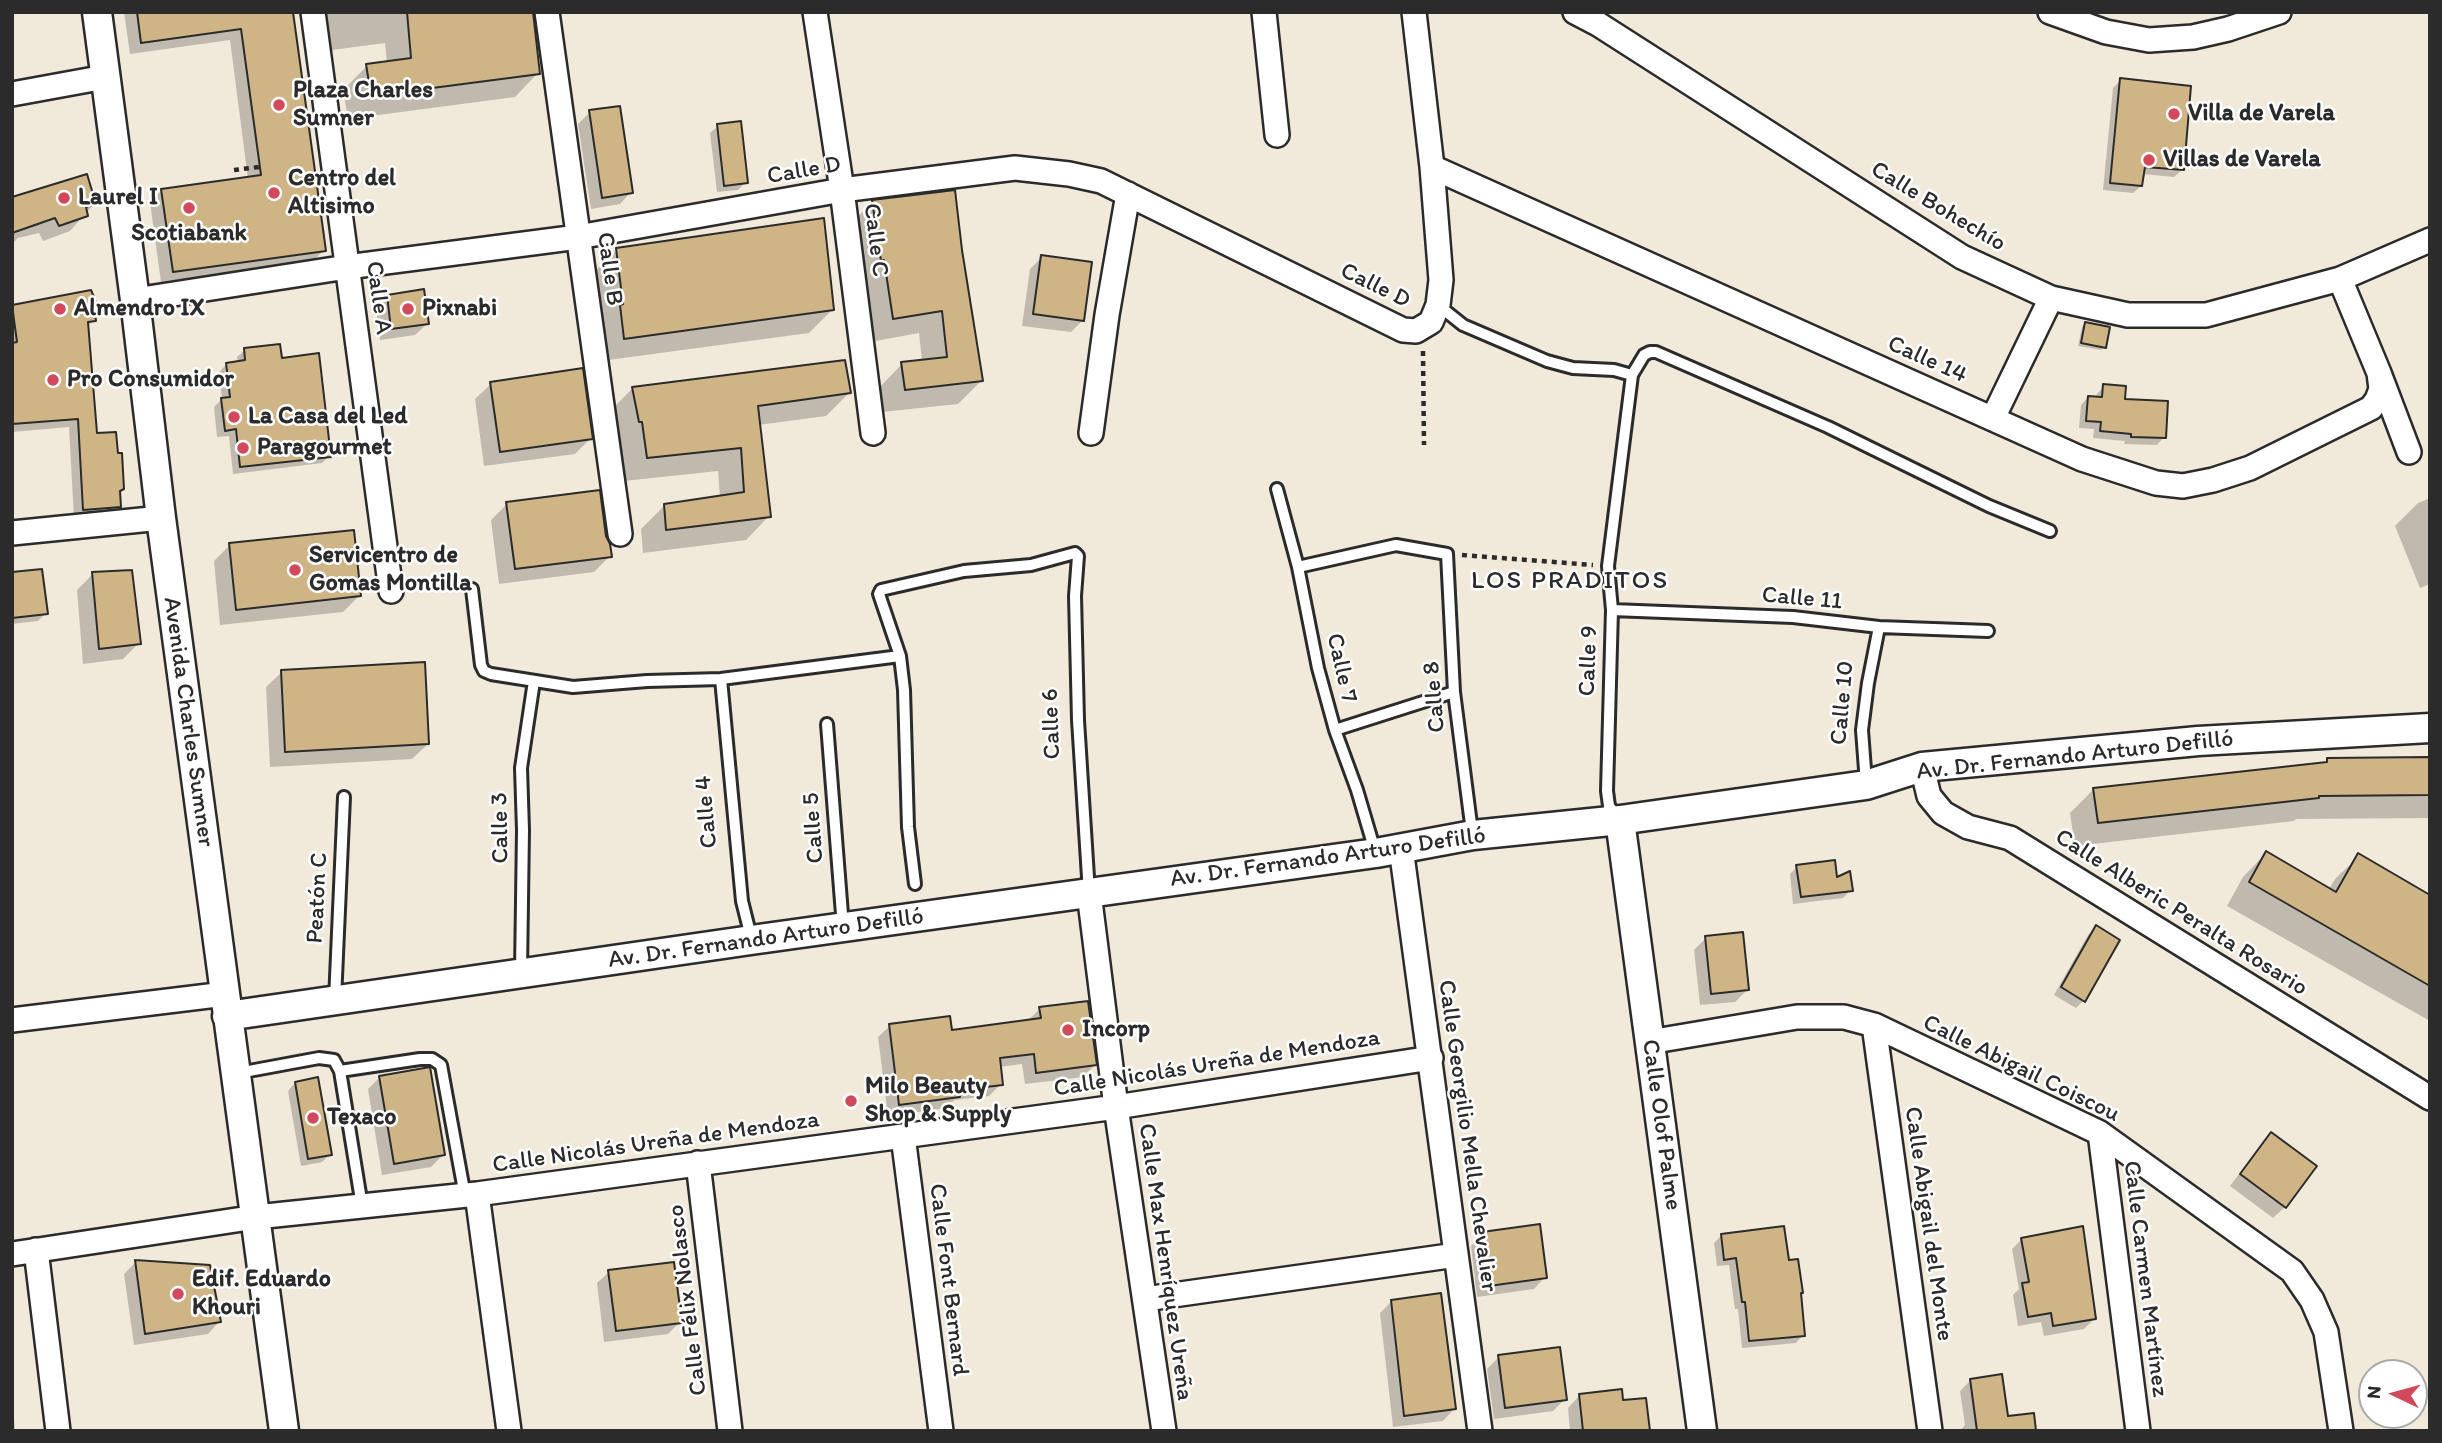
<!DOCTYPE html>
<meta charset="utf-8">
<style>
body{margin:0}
#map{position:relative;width:2442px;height:1443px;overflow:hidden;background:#f1e9da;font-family:Itim,sans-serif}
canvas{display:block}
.frame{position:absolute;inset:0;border:14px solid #2b2b2b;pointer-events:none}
.north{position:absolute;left:2358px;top:1359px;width:70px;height:70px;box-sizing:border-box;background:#fff;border:2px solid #aaa;border-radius:50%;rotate:275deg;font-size:19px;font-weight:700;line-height:28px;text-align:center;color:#2b2b2b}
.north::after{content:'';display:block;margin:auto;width:24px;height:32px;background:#d1495b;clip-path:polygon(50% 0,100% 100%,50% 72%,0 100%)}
</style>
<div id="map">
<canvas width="2442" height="1443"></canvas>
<div class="frame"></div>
<div class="north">N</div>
</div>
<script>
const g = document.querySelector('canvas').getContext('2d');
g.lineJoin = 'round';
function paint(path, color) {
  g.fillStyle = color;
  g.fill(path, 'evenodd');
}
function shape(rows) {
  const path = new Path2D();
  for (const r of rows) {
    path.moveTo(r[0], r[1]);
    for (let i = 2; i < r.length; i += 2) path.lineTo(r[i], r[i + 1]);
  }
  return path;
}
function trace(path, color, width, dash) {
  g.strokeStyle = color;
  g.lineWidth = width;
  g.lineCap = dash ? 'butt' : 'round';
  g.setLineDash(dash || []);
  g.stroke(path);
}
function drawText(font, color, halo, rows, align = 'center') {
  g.font = font + ' Itim,sans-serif';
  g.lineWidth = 5;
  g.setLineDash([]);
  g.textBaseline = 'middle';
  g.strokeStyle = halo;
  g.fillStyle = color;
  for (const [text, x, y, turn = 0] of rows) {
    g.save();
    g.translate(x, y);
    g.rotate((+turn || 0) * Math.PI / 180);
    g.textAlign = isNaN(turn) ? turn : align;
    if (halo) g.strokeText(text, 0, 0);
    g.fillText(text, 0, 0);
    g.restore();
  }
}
paint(shape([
 [124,12,292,12,324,250,312,262,161,282,150,202,162,190,248,179,230,40,130,54],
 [312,12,515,12,538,73,515,97,348,119,343,90,367,66,387,63,385,43,317,52],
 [2121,80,2182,170,2174,177,2142,174,2141,186,2133,193,2103,190,2113,88],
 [590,112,631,192,620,204,591,209,578,124],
 [718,126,746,182,738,190,717,192,710,133],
 [12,198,94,204,70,231,43,241,39,233,18,238,12,244],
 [873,202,960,250,982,380,958,404,882,412,879,388,902,364,922,361,919,333,870,342,849,225],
 [617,250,832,310,809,333,601,361,593,273],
 [1042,257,1082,321,1071,332,1022,326,1030,269],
 [387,296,427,324,415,335,380,340,376,308],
 [12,306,99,314,87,327,96,435,123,489,118,493,119,506,110,516,74,519,69,427,12,432],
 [2085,324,2105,347,2101,350,2078,346,2082,327],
 [245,350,281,360,329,456,322,463,233,474,229,436,217,437,214,407,222,399,219,372,227,364,238,363,237,357],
 [491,384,591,438,575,454,484,466,475,399],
 [2104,386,2123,401,2164,437,2157,445,2124,444,2125,441,2093,438,2094,429,2079,428,2081,405,2088,397,2096,398,2097,394],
 [633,388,849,393,826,416,758,425,769,516,746,540,643,553,641,529,665,505,720,497,718,471,624,481,619,444,609,412],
 [2430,498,2430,584,2420,588,2395,526,2418,503],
 [507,504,604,536,610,556,594,572,499,584,491,520],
 [230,545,359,596,343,612,220,625,214,561],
 [93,574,139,643,123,659,83,664,77,590],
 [12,575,46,613,38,621,12,624],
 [282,672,428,744,412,759,270,767,266,687],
 [2430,758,2430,818,2296,819,2294,821,2075,846,2070,813,2094,789,2324,764,2328,760],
 [2266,853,2329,889,2335,879,2359,856,2430,897,2430,1021,2227,906,2243,877],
 [1797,867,1836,879,1851,890,1843,898,1793,904,1790,874],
 [2096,927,2084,1000,2076,1008,2054,995,2088,935],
 [1706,938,1747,990,1735,1002,1700,1005,1694,950],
 [1040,1009,1095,1065,1083,1077,1025,1084,1022,1064,999,1067,1001,1084,989,1096,954,1100,947,1108,888,1116,878,1037,890,1026,950,1032,1028,1020],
 [380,1077,443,1155,431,1167,382,1175,368,1089],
 [295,1083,330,1154,322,1162,301,1166,288,1091],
 [2271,1134,2285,1207,2273,1218,2230,1186,2260,1146],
 [1482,1234,1545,1277,1534,1289,1477,1297,1471,1246],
 [1722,1235,1787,1262,1799,1294,1803,1335,1796,1343,1742,1348,1738,1309,1735,1309,1729,1265,1717,1266,1714,1243],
 [2022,1239,2095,1318,2084,1329,2044,1336,2041,1322,2018,1326,2013,1295,2019,1289,2012,1249],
 [136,1262,219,1322,208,1334,134,1345,124,1274],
 [609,1272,680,1322,668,1334,604,1342,597,1283],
 [1392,1301,1454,1409,1443,1421,1393,1427,1380,1313],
 [1499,1357,1565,1399,1553,1411,1494,1419,1487,1369],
 [1970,1381,2007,1417,2035,1431,1960,1431,1965,1425,1960,1391],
 [1579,1396,1622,1402,1648,1431,1570,1431,1568,1408],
 [12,1418,14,1418,15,1431,12,1431]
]), '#0003');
const building = shape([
 [137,12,293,12,326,251,173,272,161,189,261,175,241,29,141,43,137,12],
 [407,12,533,12,540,74,371,96,366,64,411,58,407,12],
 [2120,78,2191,86,2184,170,2145,167,2142,186,2110,183,2120,78],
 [620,106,633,193,602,198,589,110,620,106],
 [741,121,748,183,724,186,717,124,741,121],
 [87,174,96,204,86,207,88,216,59,226,55,218,12,233,12,197,87,174],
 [955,190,962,250,983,381,905,390,901,362,947,357,942,311,893,319,884,260,881,261,872,200,955,190],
 [824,218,834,310,624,339,620,305,623,304,616,248,824,218],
 [1041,255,1092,262,1084,321,1033,314,1041,255],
 [424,289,429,324,391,329,387,295,424,289],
 [91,290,101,314,95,314,96,321,88,322,97,433,116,432,118,453,122,453,124,489,120,491,121,507,83,510,78,419,12,424,12,343,17,342,12,305,91,290],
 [2085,322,2110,327,2106,348,2081,343,2085,322],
 [280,344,282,358,319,353,331,457,240,467,236,429,225,431,221,398,230,397,226,363,245,360,244,348,280,344],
 [845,360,851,393,758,406,771,517,666,530,664,504,744,492,741,448,647,458,642,422,639,422,632,387,845,360],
 [583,368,593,439,500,452,490,382,583,368],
 [2103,384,2126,386,2125,399,2168,401,2166,438,2131,437,2131,434,2100,431,2101,422,2086,421,2088,396,2102,397,2103,384],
 [600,490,606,536,610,544,612,557,515,569,506,502,600,490],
 [354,530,361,596,236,610,229,543,354,530],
 [42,569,48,614,12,618,12,572,42,569],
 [132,570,141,644,99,649,92,572,132,570],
 [425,662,429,744,285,752,281,670,425,662],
 [2430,757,2430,795,2319,796,2319,798,2098,823,2093,788,2327,762,2327,758,2430,757],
 [2266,851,2336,892,2358,853,2430,895,2430,986,2249,882,2266,851],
 [1835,860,1837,877,1850,871,1853,891,1801,897,1796,865,1835,860],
 [2096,925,2120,940,2085,1002,2061,987,2096,925],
 [1743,932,1749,990,1711,994,1705,936,1743,932],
 [1088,1001,1097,1065,1036,1073,1034,1054,1000,1058,1003,1085,959,1090,960,1097,899,1105,889,1024,950,1016,952,1030,1041,1018,1039,1007,1088,1001],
 [430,1067,445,1155,394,1164,379,1076,430,1067],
 [318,1077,332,1155,308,1159,295,1082,318,1077],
 [2271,1132,2317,1166,2286,1208,2240,1174,2271,1132],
 [1540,1224,1547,1278,1489,1286,1482,1232,1540,1224],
 [1784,1226,1789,1260,1798,1259,1803,1293,1801,1293,1805,1336,1749,1341,1745,1302,1742,1302,1736,1258,1724,1260,1721,1234,1784,1226],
 [2083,1226,2096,1319,2053,1326,2051,1313,2028,1317,2022,1283,2029,1282,2021,1238,2083,1226],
 [135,1260,210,1265,221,1322,145,1334,135,1260],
 [674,1262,682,1323,616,1331,608,1270,674,1262],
 [1441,1293,1456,1409,1404,1416,1391,1300,1441,1293],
 [1560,1347,1567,1400,1505,1408,1498,1355,1560,1347],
 [2002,1374,2008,1416,2034,1413,2036,1431,1977,1431,1970,1379,2002,1374],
 [1622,1389,1623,1400,1646,1398,1650,1431,1583,1431,1579,1394,1622,1389]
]);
paint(building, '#cfb585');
trace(building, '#2b2b2b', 2);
const service = shape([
 [1438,305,1463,325,1547,361,1573,368,1614,370,1632,375],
 [1277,489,1298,567,1318,668,1335,730,1357,790,1375,851],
 [1298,567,1396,545,1447,554,1454,692,1472,832],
 [472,589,481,665,484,671,491,674,573,687,647,681,721,679,900,656],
 [1612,610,1793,617,1879,627,1988,631],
 [721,679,742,901,751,937],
 [827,724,843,927],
 [1335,730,1454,692],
 [1866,783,1862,730,1868,683,1879,627],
 [1618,818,1609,806,1607,791,1612,610,1608,566,1632,375,1644,355,1650,352,1656,352,1828,427,1989,506,2050,531],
 [915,884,908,827,904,690,900,656,879,594,881,590,964,571,1031,565,1075,553,1078,556,1075,596,1078,720,1089,893],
 [521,972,523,830,521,768,534,681],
 [335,1000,344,797],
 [340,1071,420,1059,432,1059,441,1065,465,1196],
 [238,1073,319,1058,334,1060,340,1071,362,1206]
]);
const minor = shape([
 [313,12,391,591],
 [547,12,620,534],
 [815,12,842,190,873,433],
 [1264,12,1277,135],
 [1575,12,1598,24,1962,257,2051,298,2128,315,2206,315,2340,279,2430,240],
 [2050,12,2106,32,2149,40,2193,37,2228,29,2279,12],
 [12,94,105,77],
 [1432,167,2082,459,2156,483,2183,486,2213,480,2250,468,2371,408,2377,400,2381,389,2379,373],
 [2340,279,2379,373,2409,452],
 [135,300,347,267,578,237,842,190,1015,168,1069,174,1101,181,1403,330,1416,331,1431,322,1438,305,1441,280,1432,167,1414,12],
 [1993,418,2051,298],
 [1091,433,1107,315,1128,194],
 [12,533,161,518],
 [1922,767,1929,796,1943,813,1968,827,2010,838,2430,1098],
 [1401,848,1480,1431],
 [1089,893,1116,1107,1164,1431],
 [12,1020,225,994],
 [1874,1025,1930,1431],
 [1649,1042,1797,1017,1844,1017,1874,1025,2100,1133,2292,1271,2312,1300,2326,1332,2341,1431],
 [2100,1133,2138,1431],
 [903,1136,941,1431],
 [698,1163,730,1431],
 [477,1194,509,1431],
 [36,1250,58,1431],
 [12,1254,256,1217,477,1194,1116,1107,1431,1058],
 [1145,1299,1456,1255]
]);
const tertiary = shape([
 [97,12,135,300,161,518,284,1431],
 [1620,820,1702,1431],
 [227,1016,751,940,1376,853,1473,835,1620,820,1866,785,1922,767,2198,741,2430,728]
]);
trace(service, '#2b2b2b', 16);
trace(minor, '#2b2b2b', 28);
trace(tertiary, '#2b2b2b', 33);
trace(shape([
 [234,170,259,167],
 [1423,351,1424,445],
 [1462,555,1593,565]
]), '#2b2b2b', 4.5, [5, 5]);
trace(service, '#fff', 10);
trace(minor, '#fff', 23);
trace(tertiary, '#fff', 28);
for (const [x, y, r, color] of [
 [279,105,7,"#d1495b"],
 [2174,114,7,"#d1495b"],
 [2149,160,7,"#d1495b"],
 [274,193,7,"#d1495b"],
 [64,198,7,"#d1495b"],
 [189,208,7,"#d1495b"],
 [60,309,7,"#d1495b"],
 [408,309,7,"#d1495b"],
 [53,380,7,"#d1495b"],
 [234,417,7,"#d1495b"],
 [243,448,7,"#d1495b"],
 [295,570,7,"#d1495b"],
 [1068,1030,7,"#d1495b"],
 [851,1101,7,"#d1495b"],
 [313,1118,7,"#d1495b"],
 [178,1294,7,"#d1495b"]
]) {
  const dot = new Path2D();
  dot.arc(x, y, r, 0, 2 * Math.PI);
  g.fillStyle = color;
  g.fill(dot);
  trace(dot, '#fff', 2.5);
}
drawText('bold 24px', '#2b2b2b', '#fff', [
 ["Plaza Charles",293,91],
 ["Sumner",293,119],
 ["Villa de Varela",2188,114],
 ["Villas de Varela",2163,160],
 ["Centro del",288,179],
 ["Altisimo",288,207],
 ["Laurel I",78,198],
 ["Scotiabank",189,234,"center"],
 ["Almendro IX",74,309],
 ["Pixnabi",422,309],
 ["Pro Consumidor",67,380],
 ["La Casa del Led",248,417],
 ["Paragourmet",257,448],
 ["Servicentro de",309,556],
 ["Gomas Montilla",309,584],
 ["Incorp",1082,1030],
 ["Milo Beauty",865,1087],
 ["Shop & Supply",865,1115],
 ["Texaco",327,1118],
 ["Edif. Eduardo",192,1280],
 ["Khouri",192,1308]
], 'left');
drawText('24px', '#2b2b2b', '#fff', [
 ["Calle D",804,171,-10],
 ["Calle Bohechío",1938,207,31],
 ["Calle C",875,240,83],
 ["Calle B",609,269,82],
 ["Calle D",1375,286,26],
 ["Calle A",378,298,82],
 ["Calle 14",1927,360,24],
 ["Calle 11",1802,599,5],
 ["Calle 9",1589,661,-88],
 ["Calle 7",1341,668,77],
 ["Calle 8",1435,697,-95],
 ["Calle 10",1843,703,-85],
 ["Avenida Charles Sumner",188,722,82],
 ["Calle 6",1052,724,-92],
 ["Av. Dr. Fernando Arturo Defilló",2075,756,-6],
 ["Calle 4",707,812,-95],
 ["Calle 3",501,828,-91],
 ["Calle 5",814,828,-94],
 ["Av. Dr. Fernando Arturo Defilló",1328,858,-8],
 ["Peatón C",318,898,-87],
 ["Calle Alberic Peralta Rosario",2181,913,32],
 ["Av. Dr. Fernando Arturo Defilló",766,939,-8],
 ["Calle Nicolás Ureña de Mendoza",1217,1064,-9],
 ["Calle Abigail Coiscou",2021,1069,26],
 ["Calle Olof Palme",1661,1125,82],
 ["Calle Georgilio Mella Chevalier",1467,1136,82],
 ["Calle Nicolás Ureña de Mendoza",656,1143,-8],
 ["Calle Abigail del Monte",1928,1224,82],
 ["Calle Max Henríquez Ureña",1165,1262,82],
 ["Calle Carmen Martínez",2145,1279,83],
 ["Calle Font Bernard",948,1280,83],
 ["Calle Félix Nolasco",688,1300,-97]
]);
g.letterSpacing = '2px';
drawText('26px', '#2b2b2b', '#fff', [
 ["LOS PRADITOS",1570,581]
]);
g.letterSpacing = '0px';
</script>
